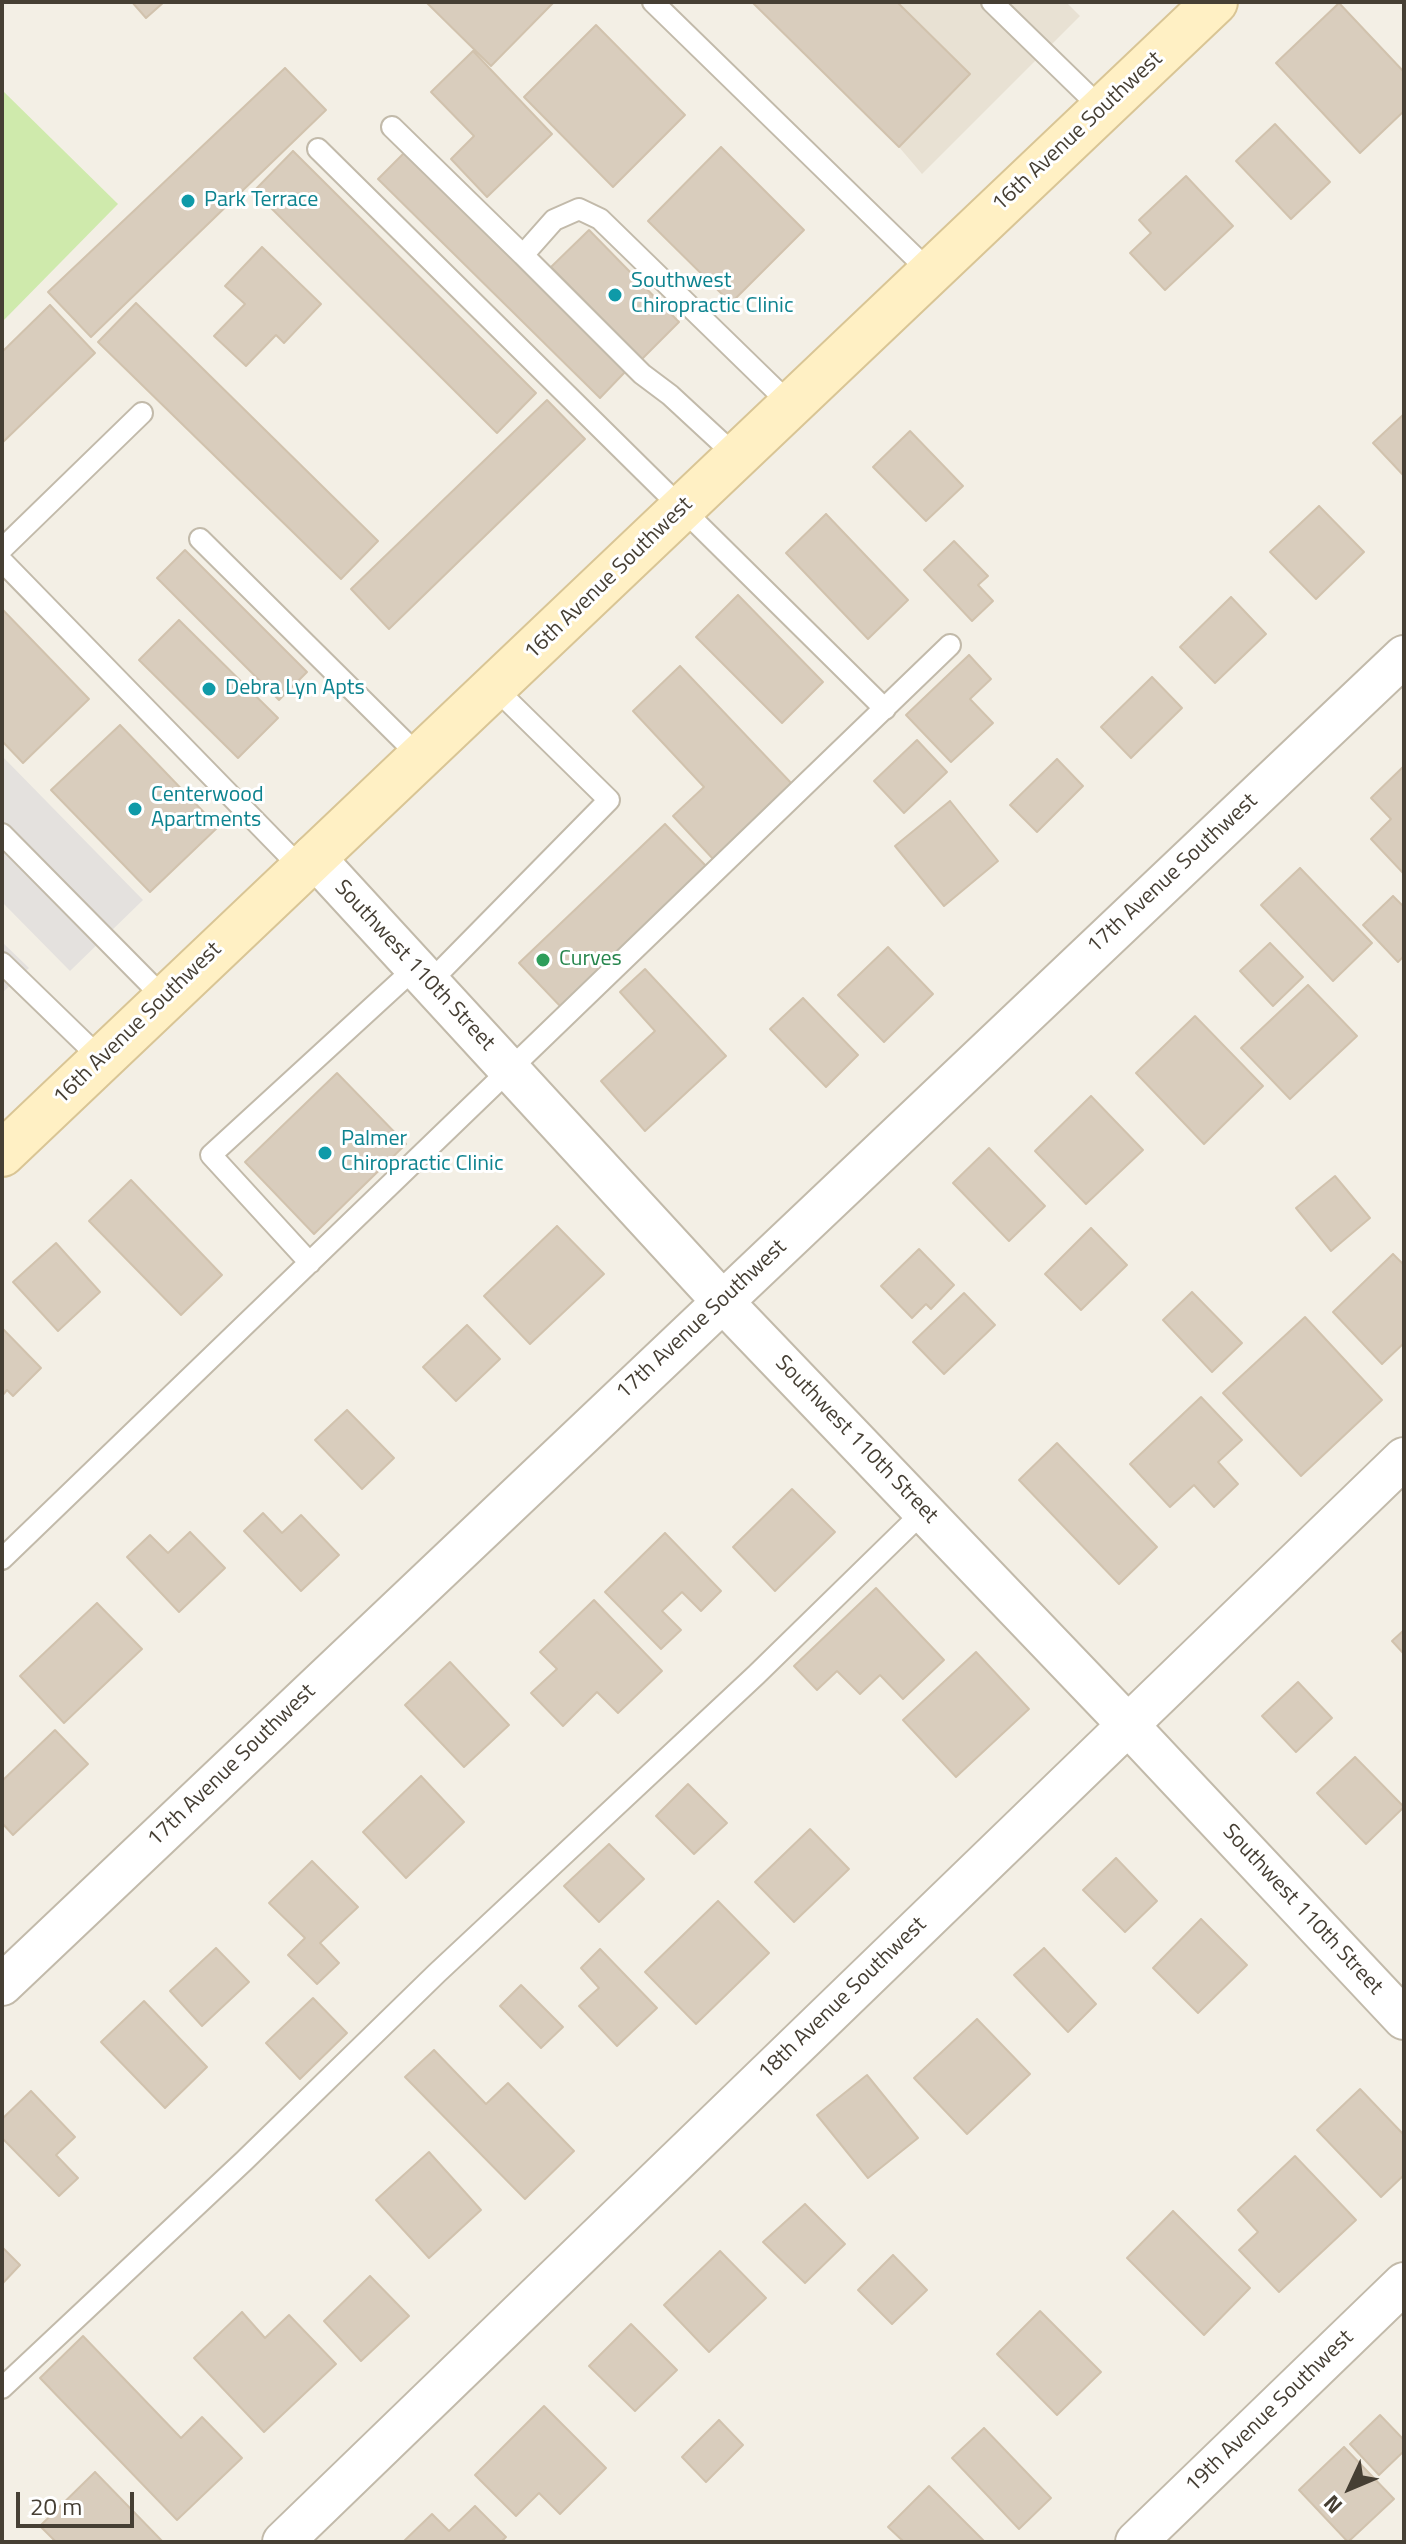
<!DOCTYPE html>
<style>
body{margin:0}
#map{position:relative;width:1406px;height:2544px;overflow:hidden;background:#f3efe5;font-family:"Titillium Web",sans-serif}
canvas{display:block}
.frame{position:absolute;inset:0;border:4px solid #463f34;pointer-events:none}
.north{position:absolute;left:1310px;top:2448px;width:80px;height:80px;-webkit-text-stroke:6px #fff;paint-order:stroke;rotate:226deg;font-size:22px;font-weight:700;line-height:32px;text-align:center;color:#463f34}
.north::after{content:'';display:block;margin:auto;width:28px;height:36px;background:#463f34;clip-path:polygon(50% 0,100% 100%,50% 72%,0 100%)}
.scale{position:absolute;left:16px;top:2492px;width:118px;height:36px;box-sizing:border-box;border:4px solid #463f34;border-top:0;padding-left:10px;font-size:24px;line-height:28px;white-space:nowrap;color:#463f34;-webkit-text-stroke:6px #fff;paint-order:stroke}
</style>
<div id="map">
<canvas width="1406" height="2544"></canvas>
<div class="frame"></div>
<div class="north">N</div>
<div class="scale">20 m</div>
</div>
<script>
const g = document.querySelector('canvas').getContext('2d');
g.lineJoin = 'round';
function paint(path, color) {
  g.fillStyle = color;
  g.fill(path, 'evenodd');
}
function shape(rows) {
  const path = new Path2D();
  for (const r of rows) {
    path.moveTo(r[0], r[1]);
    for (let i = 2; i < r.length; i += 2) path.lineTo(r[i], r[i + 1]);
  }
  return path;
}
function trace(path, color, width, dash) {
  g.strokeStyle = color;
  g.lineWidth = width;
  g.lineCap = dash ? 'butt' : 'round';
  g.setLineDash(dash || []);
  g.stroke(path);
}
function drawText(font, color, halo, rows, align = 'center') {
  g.font = font + ' "Titillium Web",sans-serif';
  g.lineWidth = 6;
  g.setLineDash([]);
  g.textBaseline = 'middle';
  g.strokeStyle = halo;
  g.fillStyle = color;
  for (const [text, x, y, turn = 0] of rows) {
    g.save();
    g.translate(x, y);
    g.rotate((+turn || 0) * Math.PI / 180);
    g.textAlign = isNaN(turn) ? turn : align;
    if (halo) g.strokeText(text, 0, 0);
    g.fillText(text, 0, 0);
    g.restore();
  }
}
paint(shape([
 [752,2,1066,2,1080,16,922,174,899,147]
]), '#e8e1d3');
paint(shape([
 [2,90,118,204,2,322]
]), '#cfeaac');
paint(shape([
 [2,756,143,900,70,971,2,902],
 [2,942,29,968,2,993]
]), '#e4e1de');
const building = shape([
 [132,2,164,2,146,18,132,2],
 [426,2,554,2,491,66,426,2],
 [752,2,897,2,970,74,899,147,752,2],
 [1339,3,1404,72,1404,111,1360,153,1276,63,1339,3],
 [596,25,685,115,613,187,524,97,596,25],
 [473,51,552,134,487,197,451,159,474,136,431,92,473,51],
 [285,68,326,110,91,337,48,292,285,68],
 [1275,124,1330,182,1291,219,1236,161,1275,124],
 [721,147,804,230,731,303,648,221,721,147],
 [293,151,536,393,497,433,254,191,293,151],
 [404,153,626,371,600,398,378,179,404,153],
 [1186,176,1233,226,1165,290,1130,253,1151,233,1139,220,1186,176],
 [589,230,679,322,642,359,551,267,589,230],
 [262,247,321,304,284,343,276,335,246,366,214,336,245,304,225,286,262,247],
 [136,303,378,541,341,579,98,342,136,303],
 [50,305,95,353,2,443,2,352,50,305],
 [547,400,585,439,389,629,351,589,547,400],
 [1404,414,1404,476,1373,443,1404,414],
 [910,431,963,486,926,521,873,467,910,431],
 [1319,506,1364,552,1316,599,1270,552,1319,506],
 [826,514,908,600,868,639,786,553,826,514],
 [954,541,988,576,978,585,993,601,972,621,924,570,954,541],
 [185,550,307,672,279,700,157,578,185,550],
 [738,595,823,682,782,723,696,637,738,595],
 [1231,597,1266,634,1215,683,1180,647,1231,597],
 [2,609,89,699,23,763,2,741,2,609],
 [179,620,278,718,238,758,139,660,179,620],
 [969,655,991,679,970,699,993,723,951,762,906,715,969,655],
 [680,666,793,785,714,860,673,816,704,787,633,711,680,666],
 [1152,677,1182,708,1131,758,1101,727,1152,677],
 [120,725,218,827,150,892,51,790,120,725],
 [917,740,947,772,904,813,874,781,917,740],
 [1057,759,1083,786,1037,832,1010,805,1057,759],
 [1404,766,1404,874,1371,839,1391,819,1371,798,1404,766],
 [950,801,998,861,944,906,895,846,950,801],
 [665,824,708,868,561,1007,519,963,665,824],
 [1300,868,1372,943,1333,981,1261,905,1300,868],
 [1393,896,1404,907,1404,956,1398,962,1363,925,1393,896],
 [1270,943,1303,977,1273,1006,1240,971,1270,943],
 [888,947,933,994,884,1042,838,995,888,947],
 [645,969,726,1056,645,1131,601,1081,655,1031,620,992,645,969],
 [1308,985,1357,1036,1290,1099,1241,1048,1308,985],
 [803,998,858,1055,826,1087,770,1029,803,998],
 [1195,1016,1263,1086,1204,1144,1136,1073,1195,1016],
 [337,1073,406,1144,314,1234,245,1162,337,1073],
 [1091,1096,1143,1150,1086,1204,1035,1151,1091,1096],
 [989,1148,1045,1206,1009,1241,953,1183,989,1148],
 [1335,1176,1370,1218,1331,1251,1296,1208,1335,1176],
 [131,1180,222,1275,181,1315,89,1221,131,1180],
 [557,1226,604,1274,530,1344,484,1296,557,1226],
 [1091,1228,1127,1265,1081,1310,1045,1274,1091,1228],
 [56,1243,100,1292,58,1331,13,1282,56,1243],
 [919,1249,954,1285,931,1309,926,1304,912,1318,881,1286,919,1249],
 [1393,1254,1404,1265,1404,1343,1382,1364,1333,1312,1393,1254],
 [1192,1292,1242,1343,1212,1372,1163,1320,1192,1292],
 [964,1293,995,1325,944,1374,913,1342,964,1293],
 [1305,1317,1382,1400,1301,1476,1223,1393,1305,1317],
 [467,1325,500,1359,456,1401,423,1367,467,1325],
 [2,1328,41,1368,13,1396,7,1390,2,1396,2,1328],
 [1201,1397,1242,1440,1218,1462,1238,1484,1214,1507,1194,1485,1170,1507,1130,1464,1201,1397],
 [347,1410,394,1458,362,1489,315,1440,347,1410],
 [1057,1443,1157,1547,1119,1584,1019,1480,1057,1443],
 [792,1489,835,1532,775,1591,733,1547,792,1489],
 [263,1513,282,1533,301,1515,339,1555,301,1591,244,1531,263,1513],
 [190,1532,225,1568,179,1612,127,1557,150,1535,168,1553,190,1532],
 [665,1533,721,1591,701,1611,682,1592,662,1611,681,1630,661,1649,605,1592,665,1533],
 [876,1588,944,1660,903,1699,880,1675,860,1694,837,1671,817,1690,794,1666,876,1588],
 [594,1600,662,1671,618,1713,597,1692,563,1726,531,1693,557,1669,540,1652,594,1600],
 [97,1603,142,1649,64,1723,20,1676,97,1603],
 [1404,1630,1404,1654,1392,1641,1404,1630],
 [976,1652,1029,1709,956,1777,903,1720,976,1652],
 [450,1662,509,1725,464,1767,405,1705,450,1662],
 [1298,1682,1332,1718,1296,1752,1262,1716,1298,1682],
 [55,1730,88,1764,13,1835,2,1823,2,1781,55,1730],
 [1355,1757,1404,1807,1366,1844,1317,1793,1355,1757],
 [421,1776,464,1822,406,1878,363,1832,421,1776],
 [688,1784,727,1823,694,1854,656,1816,688,1784],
 [810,1829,849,1869,794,1922,755,1882,810,1829],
 [609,1844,644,1879,599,1922,564,1886,609,1844],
 [1116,1858,1157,1901,1125,1932,1083,1890,1116,1858],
 [312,1861,358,1907,320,1943,339,1963,317,1984,288,1955,305,1938,269,1903,312,1861],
 [718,1901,769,1953,696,2024,645,1972,718,1901],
 [1201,1919,1247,1965,1198,2013,1153,1968,1201,1919],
 [216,1948,249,1982,202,2026,170,1991,216,1948],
 [1044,1948,1096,2004,1068,2032,1014,1975,1044,1948],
 [600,1949,657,2008,617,2046,579,2006,599,1988,581,1968,600,1949],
 [521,1985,563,2027,541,2048,500,2006,521,1985],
 [313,1998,347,2033,300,2079,266,2043,313,1998],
 [144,2001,207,2067,165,2108,101,2042,144,2001],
 [977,2019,1030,2074,967,2134,914,2078,977,2019],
 [434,2050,486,2104,508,2083,574,2151,525,2199,405,2077,434,2050],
 [867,2075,918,2138,868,2178,817,2115,867,2075],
 [1360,2089,1404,2135,1404,2175,1381,2197,1317,2130,1360,2089],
 [31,2091,75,2137,56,2155,78,2178,59,2196,2,2138,2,2119,31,2091],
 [429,2152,481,2210,429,2258,376,2200,429,2152],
 [1295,2156,1356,2220,1279,2292,1239,2250,1258,2232,1238,2210,1295,2156],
 [805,2204,845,2244,805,2283,763,2242,805,2204],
 [1173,2211,1250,2288,1204,2335,1127,2258,1173,2211],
 [2,2247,20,2265,2,2284,2,2247],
 [720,2251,766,2298,709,2352,664,2305,720,2251],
 [893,2255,927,2290,892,2324,858,2290,893,2255],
 [370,2276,409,2316,361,2361,324,2321,370,2276],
 [1040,2311,1101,2372,1057,2415,997,2354,1040,2311],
 [242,2312,265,2338,289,2315,336,2364,264,2432,194,2358,242,2312],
 [631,2324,677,2370,635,2411,589,2366,631,2324],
 [83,2336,181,2438,202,2417,242,2458,177,2520,40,2378,83,2336],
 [544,2406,606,2468,560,2514,539,2493,516,2516,475,2475,544,2406],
 [1380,2415,1404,2440,1404,2451,1379,2475,1350,2444,1380,2415],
 [719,2420,743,2445,706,2482,682,2457,719,2420],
 [984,2428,1051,2498,1019,2529,952,2458,984,2428],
 [1344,2447,1394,2499,1348,2542,1299,2490,1344,2447],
 [95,2472,163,2542,56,2542,40,2526,95,2472],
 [929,2486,985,2542,904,2542,888,2527,929,2486],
 [475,2506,506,2537,501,2542,403,2542,432,2514,449,2531,475,2506]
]);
paint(building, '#d9cdbd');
trace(building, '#d1c2ad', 2);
const lane = shape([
 [653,2,930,272],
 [992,2,1102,109],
 [392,127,523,255],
 [318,149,885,709],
 [737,457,670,395,642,374,523,255,554,220,579,209,600,219,791,405],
 [200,539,420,757],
 [2,549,142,413],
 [2,561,301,868],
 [2,834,165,999],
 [2,963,101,1059],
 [429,983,609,800,495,688],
 [310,1263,211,1155,415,968],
 [2,1559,950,645],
 [2,2388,244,2161,437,1973,756,1675,924,1511]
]);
const street = shape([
 [313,856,722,1301,1127,1724,1404,2019],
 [2,1985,1404,656],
 [283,2542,1404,1458],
 [1136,2542,1404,2283]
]);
const secondary = shape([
 [2,1154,1215,2]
]);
trace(lane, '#c2baaa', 24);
trace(street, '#c2baaa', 44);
trace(secondary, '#d9c595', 48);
trace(lane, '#fff', 20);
trace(street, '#fff', 40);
trace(secondary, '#fff0c4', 44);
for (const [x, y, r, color] of [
 [188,201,8,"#0f9aa8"],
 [615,295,8,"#0f9aa8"],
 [209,689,8,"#0f9aa8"],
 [135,809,8,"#0f9aa8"],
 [543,960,8,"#2e9e5b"],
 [325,1153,8,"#0f9aa8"]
]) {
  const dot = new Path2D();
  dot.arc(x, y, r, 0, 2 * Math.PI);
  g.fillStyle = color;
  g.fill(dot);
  trace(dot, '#fff', 3);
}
drawText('22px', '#463f34', '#fff', [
 ["16th Avenue Southwest",1078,132,-43],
 ["16th Avenue Southwest",609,579,-44],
 ["17th Avenue Southwest",1173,874,-43],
 ["Southwest 110th Street",414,966,47],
 ["16th Avenue Southwest",138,1024,-44],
 ["17th Avenue Southwest",702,1320,-43],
 ["Southwest 110th Street",856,1440,46],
 ["17th Avenue Southwest",232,1766,-44],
 ["Southwest 110th Street",1302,1910,47],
 ["18th Avenue Southwest",843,1999,-44],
 ["19th Avenue Southwest",1270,2412,-44]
]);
drawText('22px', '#0d838f', '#fff', [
 ["Park Terrace",204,201],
 ["Southwest",631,282],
 ["Chiropractic Clinic",631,307],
 ["Debra Lyn Apts",225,689],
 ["Centerwood",151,796],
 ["Apartments",151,821],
 ["Palmer",341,1140],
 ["Chiropractic Clinic",341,1165]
], 'left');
drawText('22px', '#27864d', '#fff', [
 ["Curves",559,960]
], 'left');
</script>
